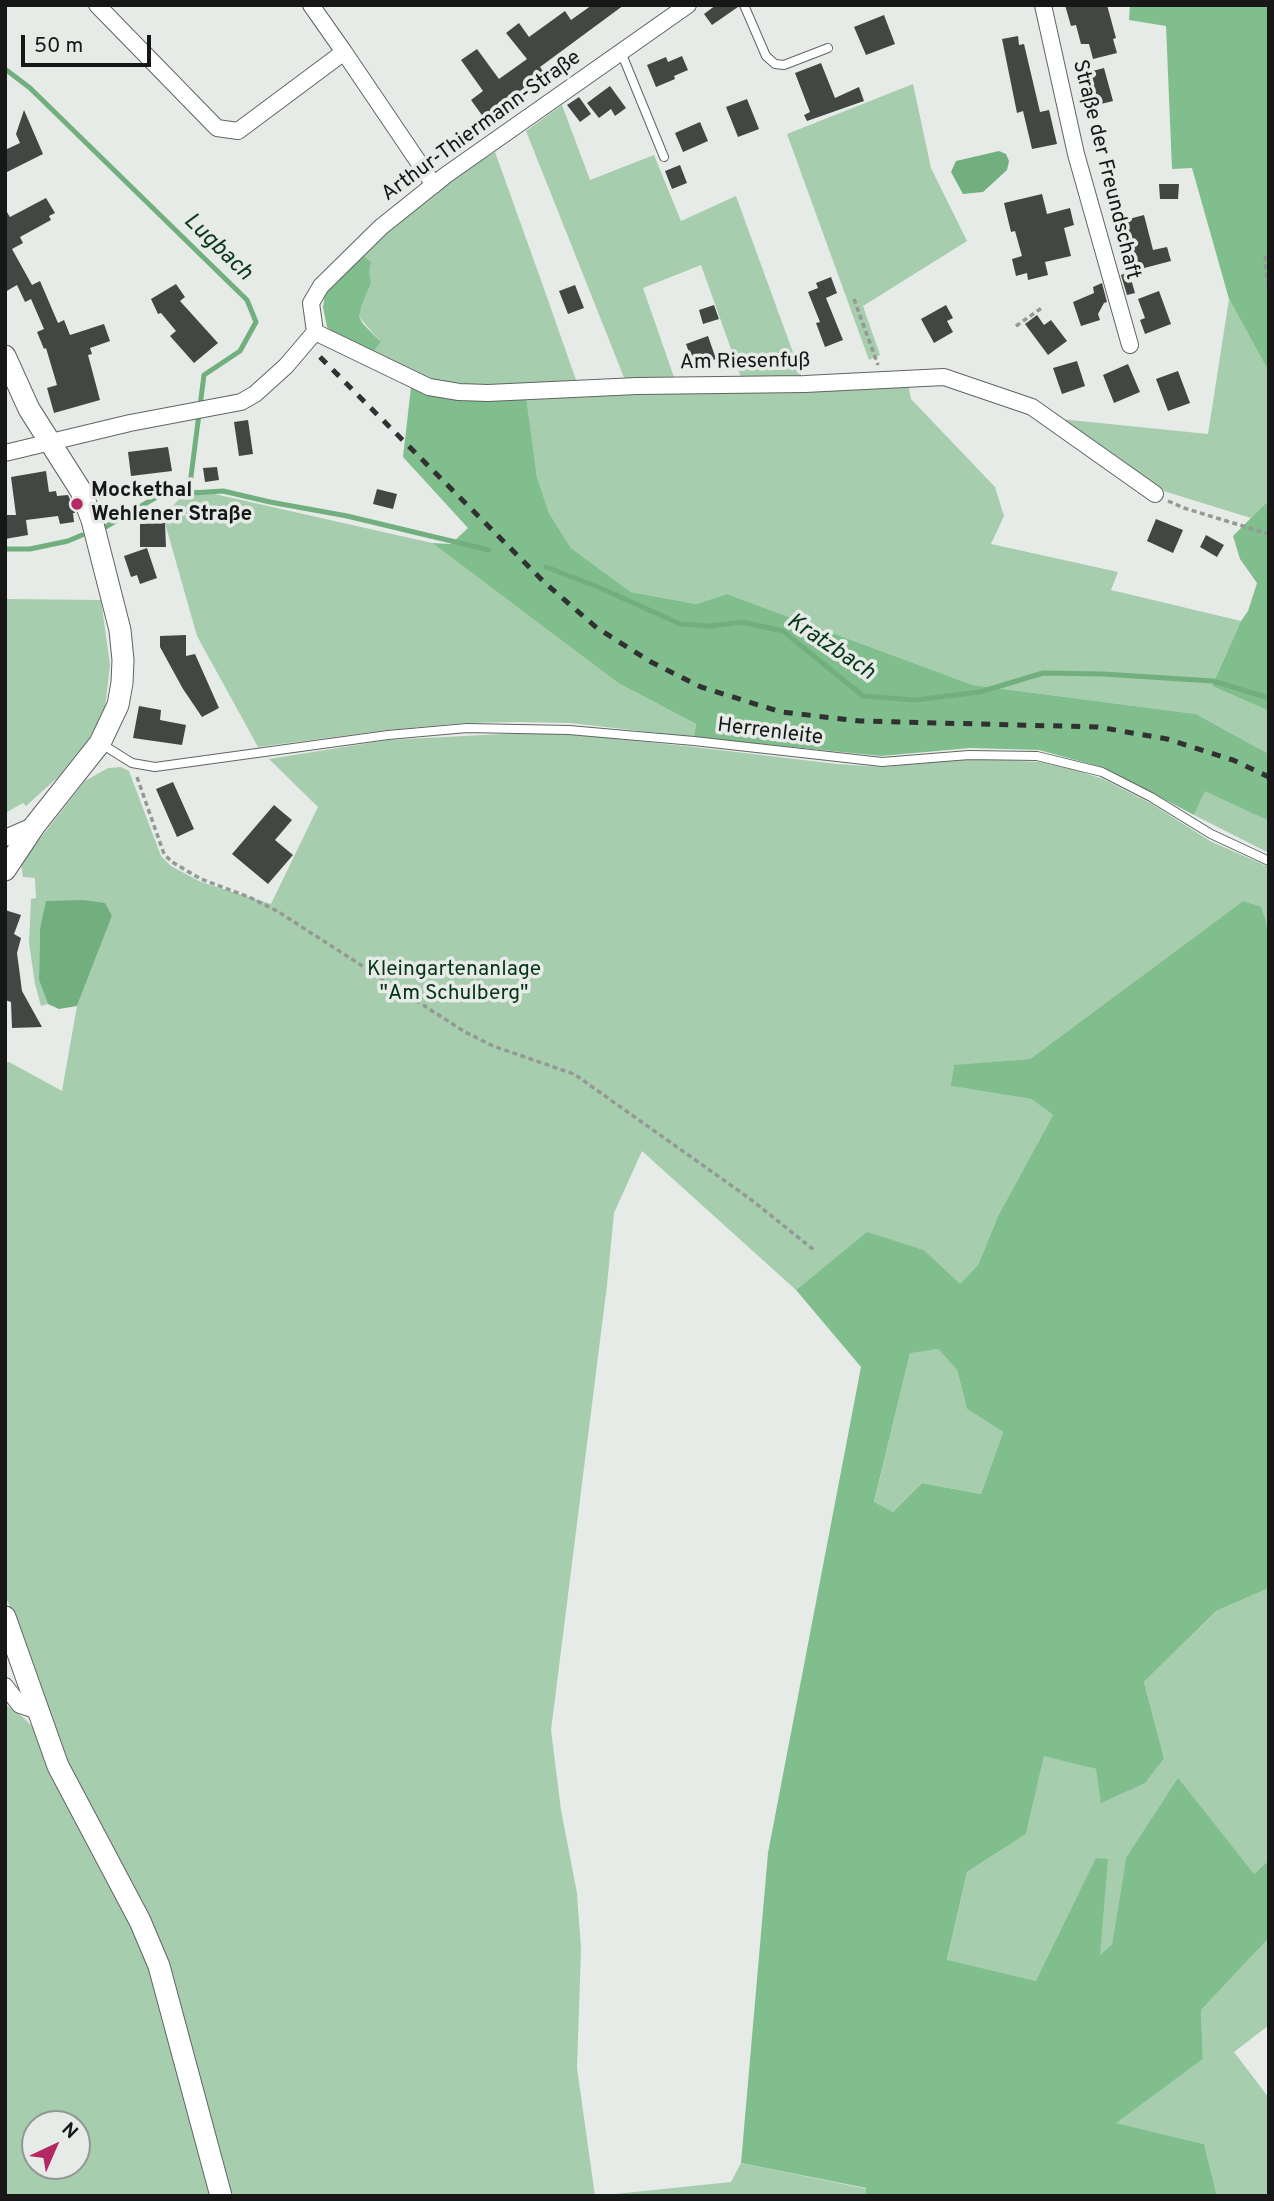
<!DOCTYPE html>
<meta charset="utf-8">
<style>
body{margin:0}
#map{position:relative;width:1274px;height:2201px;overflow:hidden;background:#e6ebe7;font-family:Overpass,sans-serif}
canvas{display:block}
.frame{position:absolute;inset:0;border:7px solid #161716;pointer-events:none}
.north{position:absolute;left:21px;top:2110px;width:70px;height:70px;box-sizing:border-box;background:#e6ebe7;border:2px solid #939693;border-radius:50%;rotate:44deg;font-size:19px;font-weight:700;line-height:28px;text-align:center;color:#161716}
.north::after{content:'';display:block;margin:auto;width:24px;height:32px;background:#b42964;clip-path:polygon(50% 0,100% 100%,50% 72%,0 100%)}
.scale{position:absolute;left:21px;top:35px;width:130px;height:32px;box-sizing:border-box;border:4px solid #161716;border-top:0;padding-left:9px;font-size:21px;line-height:24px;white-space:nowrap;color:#161716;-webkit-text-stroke:5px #e6ebe7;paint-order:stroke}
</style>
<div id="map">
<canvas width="1274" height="2201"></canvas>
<div class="frame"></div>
<div class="north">N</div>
<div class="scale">50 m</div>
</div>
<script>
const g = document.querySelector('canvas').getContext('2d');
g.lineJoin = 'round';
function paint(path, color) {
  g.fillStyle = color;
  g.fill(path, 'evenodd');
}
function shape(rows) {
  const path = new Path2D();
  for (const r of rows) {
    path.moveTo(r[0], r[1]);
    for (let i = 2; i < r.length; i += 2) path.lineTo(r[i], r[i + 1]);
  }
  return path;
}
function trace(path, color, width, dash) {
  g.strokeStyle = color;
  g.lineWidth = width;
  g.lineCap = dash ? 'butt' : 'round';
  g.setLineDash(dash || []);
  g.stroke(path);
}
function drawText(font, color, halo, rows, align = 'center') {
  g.font = font + ' Overpass,sans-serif';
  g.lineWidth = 7;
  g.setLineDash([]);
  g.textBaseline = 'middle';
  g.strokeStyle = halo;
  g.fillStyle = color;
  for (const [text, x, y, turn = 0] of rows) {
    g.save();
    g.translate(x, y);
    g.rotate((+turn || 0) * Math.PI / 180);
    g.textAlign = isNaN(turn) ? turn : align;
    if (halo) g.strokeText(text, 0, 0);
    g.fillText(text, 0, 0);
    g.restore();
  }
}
paint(shape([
 [913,84,931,168,967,241,863,306,880,355,869,360,787,134],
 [562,105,590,180,654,155,681,221,736,196,803,380,742,380,701,265,643,288,675,380,625,380,526,131],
 [495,152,542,283,576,380,484,386,435,383,372,354,381,342,359,317,362,305,371,283,362,255,446,182],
 [1229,299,1269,372,1269,500,1251,518,1157,489,1060,419,1208,434],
 [908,384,911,399,995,487,1004,516,991,544,1118,572,1111,590,1241,621,1212,686,1269,711,1269,754,1196,714,973,685,727,594,696,604,631,592,571,548,549,513,537,477,526,396],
 [188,488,432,543,618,683,696,724,694,737,570,723,519,722,465,723,388,730,258,747,197,636,165,523,164,517],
 [5,599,101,600,110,665,105,708,90,737,58,777,26,806,23,803,5,813],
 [521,733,570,734,694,747,837,764,882,767,973,759,1004,760,1039,762,1072,769,1103,779,1152,804,1210,841,1269,867,1269,942,1266,921,1243,901,1030,1059,954,1066,952,1086,1031,1099,1053,1115,999,1214,978,1265,960,1285,924,1250,867,1233,796,1290,642,1151,614,1213,607,1285,551,1730,561,1810,577,1893,581,1949,577,2068,595,2196,229,2196,181,2012,67,1761,5,1594,5,1063,9,1062,62,1091,77,1006,112,916,40,929,39,980,48,1004,41,1006,35,984,29,943,31,899,36,898,35,878,23,877,21,863,85,781,108,768,121,767,129,771,161,856,171,866,201,882,271,904,318,807,269,759,388,740],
 [1205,790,1269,821,1269,853,1194,815],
 [938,1349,957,1370,967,1409,1003,1432,981,1494,922,1483,893,1512,874,1503,910,1352],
 [1269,1588,1269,1860,1254,1874,1126,1858,1112,1944,1099,1956,1107,1859,1036,1981,947,1961,967,1872,1026,1834,1044,1755,1096,1769,1164,1758,1144,1682,1216,1611],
 [5,1704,24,1718,41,1736,152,1968,213,2196,5,2196],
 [35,2124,77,2124,77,2166,35,2166],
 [1269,1938,1269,2025,1234,2052,1269,2098,1269,2196,1217,2196,1204,2144,1115,2123,1203,2059,1201,2010],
 [741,2163,867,2189,866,2196,596,2196,731,2182]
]), '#a6cdad');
paint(shape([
 [1130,5,1269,5,1269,372,1229,299,1192,168,1172,169,1166,26,1129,20],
 [362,255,371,262,369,270,371,283,362,305,359,317,363,324,381,342,372,354,338,337,327,327,323,307,325,294],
 [411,387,526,396,537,477,549,513,571,548,631,592,696,604,727,594,973,685,1196,714,1269,754,1269,821,1205,791,1194,815,1105,768,1039,750,970,748,881,756,694,737,696,724,618,683,432,543,451,544,468,528,403,457],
 [1269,500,1269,711,1212,686,1241,621,1248,611,1257,583,1240,559,1233,536],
 [1243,901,1261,907,1266,921,1269,942,1269,1588,1216,1611,1144,1682,1164,1758,1145,1783,1101,1803,1096,1769,1044,1756,1026,1834,967,1872,947,1960,1036,1981,1096,1858,1108,1859,1100,1955,1112,1944,1126,1858,1178,1778,1254,1874,1269,1860,1269,1938,1201,2010,1203,2059,1116,2123,1204,2144,1217,2196,866,2196,866,2188,741,2163,768,1853,861,1367,796,1290,867,1232,924,1250,960,1284,978,1265,999,1214,1053,1115,1031,1099,951,1086,954,1065,1030,1059],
 [938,1349,957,1370,967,1409,1003,1432,981,1494,922,1483,893,1512,874,1502,910,1353]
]), '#81be8e');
paint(shape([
 [999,151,1006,154,1009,161,1007,170,983,192,963,194,951,172,956,161],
 [83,900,105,903,112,916,77,1006,59,1009,48,1004,39,980,40,929,46,901]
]), '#72af7f');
trace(shape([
 [5,69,30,88,247,300,256,322,240,351,204,375,189,492],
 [102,529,160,495,223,491,270,502,347,516,489,550],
 [5,549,30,549,68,541,82,535],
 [546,567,598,587,680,624,710,626,742,622,783,631,863,696,915,700,980,692,1043,673,1103,674,1213,681,1269,698]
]), '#72af7f', 5);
paint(shape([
 [592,5,624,5,540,67,544,73,484,118,471,100,483,91,461,60,477,49,499,79,527,59,506,33,519,23,529,37,565,11,571,20],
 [716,5,738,5,738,7,712,25,704,14],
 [1065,5,1107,5,1116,38,1113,39,1117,53,1093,59,1089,44,1081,44,1076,25,1071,26],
 [884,15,895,44,866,55,854,27],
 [1018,36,1019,45,1024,44,1040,112,1049,110,1057,144,1032,149,1023,111,1017,113,1002,39],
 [682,56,688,70,674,76,675,79,656,87,647,65,666,57,668,62],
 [821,63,835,98,859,87,864,101,807,121,804,115,810,112,795,73],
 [1104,68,1113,101,1085,108,1077,75],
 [610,86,626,108,615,116,611,109,599,118,587,103],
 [579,97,591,114,580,122,567,105],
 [747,99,759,129,738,137,726,107],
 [24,110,43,154,5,173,5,150,20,143,16,134],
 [700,122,708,141,683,152,675,133],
 [680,165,687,183,672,189,665,171],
 [1159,184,1179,184,1178,199,1160,199],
 [1042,194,1047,214,1070,208,1074,225,1064,228,1071,256,1045,262,1048,275,1028,280,1027,273,1016,276,1012,259,1022,256,1015,231,1011,232,1004,203],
 [46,198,55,213,49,216,51,220,20,237,23,243,12,249,32,285,40,281,58,323,64,320,70,335,104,324,110,341,90,348,92,354,88,355,100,400,54,413,47,388,57,385,46,348,44,349,37,332,44,329,31,299,25,302,17,285,5,292,5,209,10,217],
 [1144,215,1153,250,1167,247,1171,261,1129,272,1135,293,1127,295,1121,275,1127,273,1123,261,1126,257,1121,237,1116,234,1114,223],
 [831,277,837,293,826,298,843,340,825,347,816,323,820,322,808,292,818,288,816,283],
 [1102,283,1107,302,1104,303,1098,314,1100,320,1081,326,1073,302,1094,293,1093,287],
 [176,284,185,297,180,301,218,343,194,363,170,336,176,331,161,313,158,314,151,299],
 [575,285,584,308,568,314,559,291],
 [1159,291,1171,324,1145,334,1140,320,1145,318,1138,299],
 [714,305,719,319,703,324,699,310],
 [946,305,953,318,947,321,953,332,934,343,921,319],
 [1037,315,1044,325,1051,320,1067,341,1048,355,1025,324],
 [708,336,716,359,694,367,686,344],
 [1077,361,1085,386,1062,394,1053,368],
 [1128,364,1140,392,1114,403,1103,375],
 [1178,371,1190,403,1168,411,1156,379],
 [248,420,253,454,239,456,234,422],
 [168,447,172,471,131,476,128,452],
 [217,467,219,480,205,482,203,468],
 [46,471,49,492,56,491,57,496,68,495,69,497,75,513,73,513,74,522,60,524,58,516,26,520,28,535,5,539,5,515,16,515,11,477],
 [377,489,397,494,393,509,373,504],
 [1156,519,1183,530,1173,553,1147,541],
 [165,523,166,547,140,547,140,524],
 [1206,535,1224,545,1217,557,1200,547],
 [147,548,157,578,140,584,137,575,131,577,124,556],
 [186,635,186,656,195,654,219,708,202,717,183,689,160,647,160,636],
 [139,706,161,710,160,720,186,725,182,745,133,738],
 [173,782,194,829,177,837,156,789],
 [274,805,292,820,275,840,293,855,268,884,232,854],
 [5,910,21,915,14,934,21,938,17,953,22,991,42,1027,12,1028,11,1002,5,1000]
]), '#424743');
const service = shape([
 [744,5,766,56,775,64,784,65,828,48],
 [621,52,664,157],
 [100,743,132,763,155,767,388,735,467,728,569,730,694,741,882,762,969,755,1037,756,1102,772,1151,797,1211,834,1269,861]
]);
const minor = shape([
 [97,5,217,128,238,131,344,52,434,185],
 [311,5,344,52],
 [1043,5,1076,154,1130,345],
 [315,332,429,387,459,392,488,393,637,386,805,384,944,377,1032,407,1155,494],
 [5,453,130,423,241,402,255,394,286,366,315,332,311,303,321,286,381,227,446,175,688,5],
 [5,838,35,825],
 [5,1686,20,1705,38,1711]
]);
const tertiary = shape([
 [5,356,29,409,81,491,92,520,120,630,123,660,122,683,118,705,100,743,35,825,5,870],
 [5,1617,58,1766,140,1921,159,1966,221,2196]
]);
trace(service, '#616562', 10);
trace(minor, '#616562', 18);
trace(tertiary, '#616562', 23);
trace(shape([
 [1269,248,1265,259,1269,295],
 [854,299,878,365],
 [1016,326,1043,307],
 [1168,501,1184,508,1269,534],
 [137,777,164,854,172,862,201,879,249,897,277,911,465,1032,493,1046,574,1074,749,1198,814,1250]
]), '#959996', 3.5, [5, 3.5]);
trace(service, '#fff', 8);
trace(minor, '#fff', 16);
trace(tertiary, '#fff', 21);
trace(shape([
 [320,357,545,583,597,628,651,662,701,687,781,712,860,721,1098,727,1167,739,1233,760,1269,777]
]), '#303130', 5, [9, 9]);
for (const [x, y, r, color] of [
 [77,504,7,"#b42964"]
]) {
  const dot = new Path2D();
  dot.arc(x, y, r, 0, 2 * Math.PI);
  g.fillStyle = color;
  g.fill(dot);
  trace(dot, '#e6ebe7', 2.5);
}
drawText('21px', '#161716', '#e6ebe7', [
 ["Arthur-Thiermann-Straße",482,127,-36],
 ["Straße der Freundschaft",1105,170,76],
 ["Am Riesenfuß",745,363,-1],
 ["Herrenleite",770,733,7]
]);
drawText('bold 21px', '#161716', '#e6ebe7', [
 ["Mockethal",91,492],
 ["Wehlener Straße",91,516]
], 'left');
drawText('21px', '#053516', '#e6ebe7', [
 ["Kleingartenanlage",454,971],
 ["\"Am Schulberg\"",454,995]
]);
drawText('italic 23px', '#083818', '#e6ebe7', [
 ["Lugbach",217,248,44],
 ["Kratzbach",830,648,34]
]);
</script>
